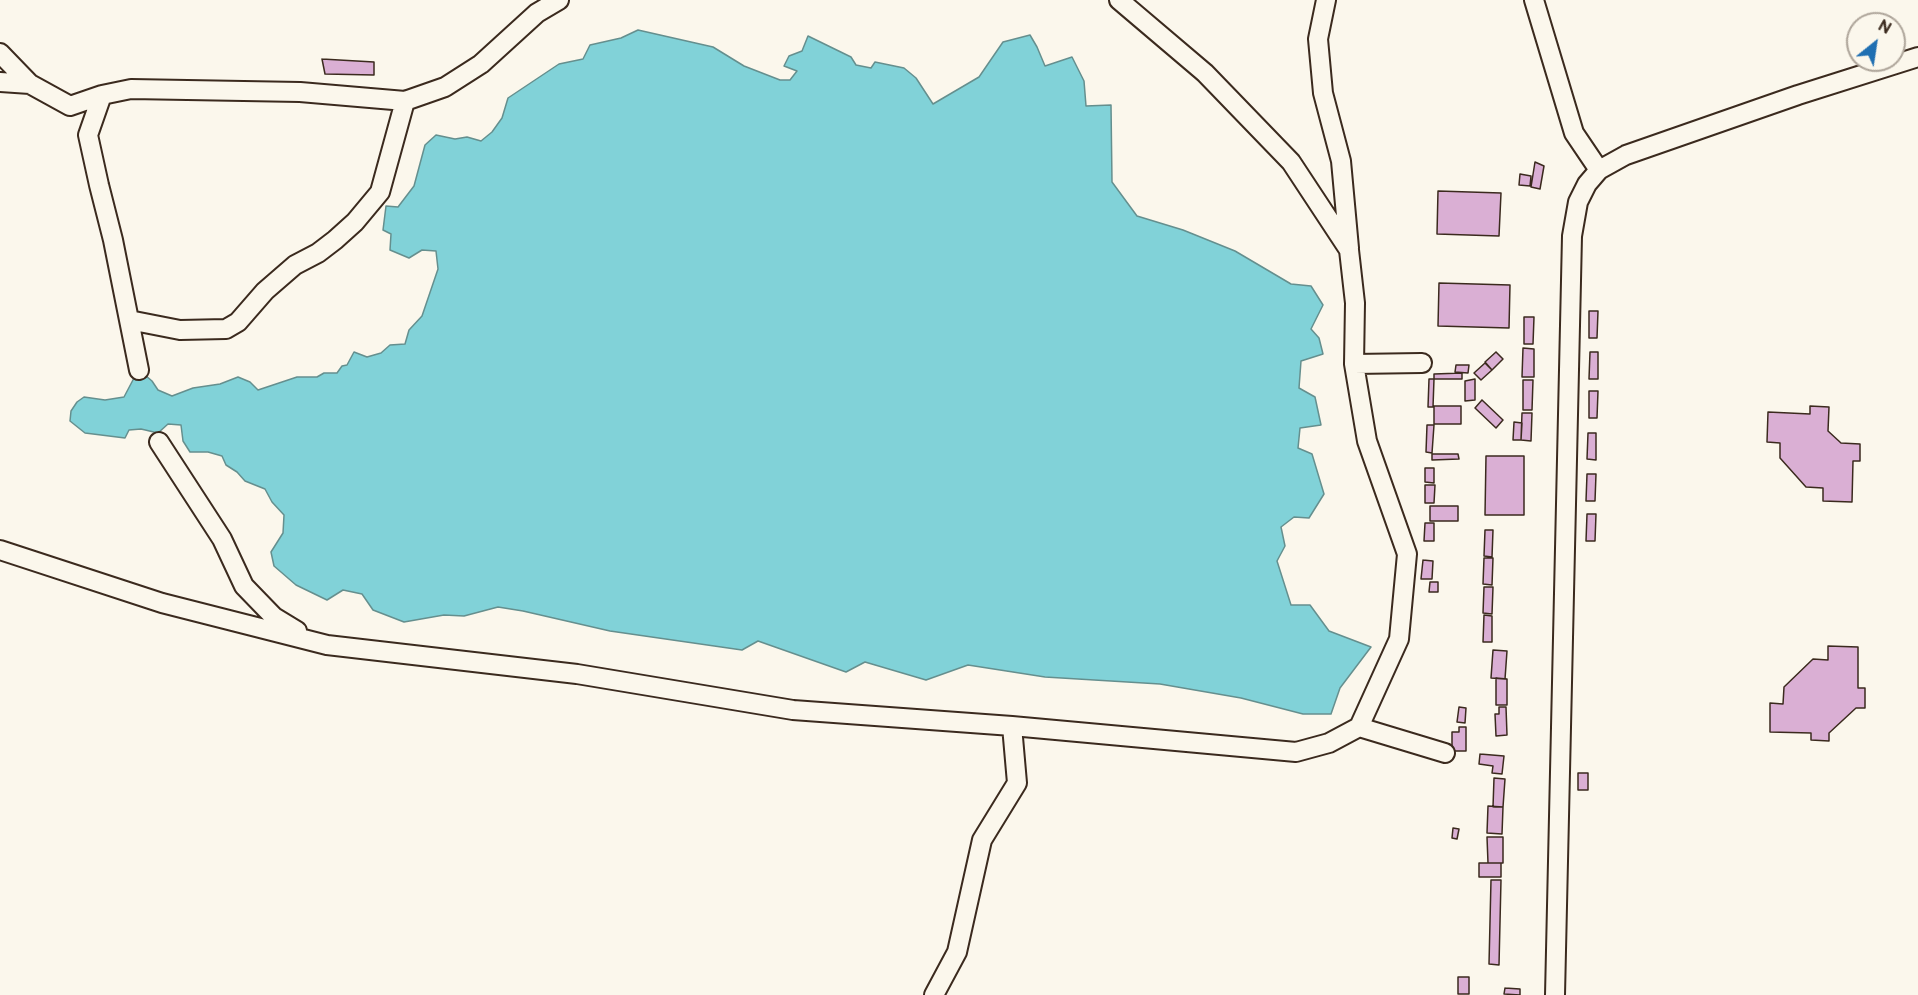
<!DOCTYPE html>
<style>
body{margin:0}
#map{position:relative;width:1918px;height:995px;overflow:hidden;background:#fbf7ec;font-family:"Balsamiq Sans",sans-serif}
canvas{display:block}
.north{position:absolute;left:1846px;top:12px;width:60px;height:60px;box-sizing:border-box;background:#fbf7ec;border:2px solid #aea59a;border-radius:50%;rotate:30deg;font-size:16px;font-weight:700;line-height:24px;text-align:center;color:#3b2a1e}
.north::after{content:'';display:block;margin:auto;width:21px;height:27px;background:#1f6fb2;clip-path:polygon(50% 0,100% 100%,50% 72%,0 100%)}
</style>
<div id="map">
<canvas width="1918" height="995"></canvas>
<div class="north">N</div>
</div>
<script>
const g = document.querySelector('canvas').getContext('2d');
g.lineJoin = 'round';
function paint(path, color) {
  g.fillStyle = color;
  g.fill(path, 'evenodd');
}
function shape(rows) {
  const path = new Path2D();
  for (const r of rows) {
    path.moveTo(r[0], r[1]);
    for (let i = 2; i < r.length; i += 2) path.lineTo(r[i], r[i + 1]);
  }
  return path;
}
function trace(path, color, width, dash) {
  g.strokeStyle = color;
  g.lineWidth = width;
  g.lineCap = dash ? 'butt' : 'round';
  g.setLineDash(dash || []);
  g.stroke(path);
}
const water = shape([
 [638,30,713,47,744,66,780,80,790,80,797,71,784,66,789,56,802,51,808,36,851,57,856,65,871,68,875,62,904,68,916,78,933,104,979,77,1003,42,1030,35,1037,47,1045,66,1072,57,1084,81,1086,106,1111,105,1112,182,1137,216,1183,230,1235,251,1291,284,1311,286,1323,305,1311,329,1319,338,1323,354,1301,361,1299,388,1315,397,1321,425,1300,428,1298,448,1312,454,1324,494,1309,518,1294,517,1281,527,1285,546,1277,561,1291,605,1310,605,1329,631,1371,647,1340,688,1331,714,1303,714,1241,698,1160,684,1045,677,968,665,926,680,865,662,846,672,758,641,742,650,610,631,523,611,498,607,464,616,444,615,404,622,373,610,362,594,343,590,327,600,296,585,274,566,271,552,283,533,284,515,272,502,265,489,245,481,237,472,226,465,222,456,208,452,190,452,183,441,181,425,168,424,158,433,141,429,129,430,125,438,85,433,70,421,71,411,77,402,84,397,105,400,124,397,134,378,145,375,152,381,158,390,172,396,193,388,220,384,238,377,250,382,258,390,297,377,317,377,324,373,337,373,342,366,347,365,354,352,367,357,381,353,390,345,405,344,409,330,422,316,438,269,436,251,422,250,409,258,390,250,391,234,383,230,386,206,398,207,414,186,425,145,436,135,455,139,467,137,481,141,492,132,502,118,508,98,559,64,583,59,590,45,621,38,638,30]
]);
paint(water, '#81d2d8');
trace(water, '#658f8e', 1.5);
const building = shape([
 [322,59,374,62,374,75,325,74,322,59],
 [1535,162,1544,166,1540,189,1531,187,1535,162],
 [1520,174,1531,176,1530,186,1519,185,1520,174],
 [1438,191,1501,193,1499,236,1437,234,1438,191],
 [1439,283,1510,285,1509,328,1438,326,1439,283],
 [1589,311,1598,311,1597,338,1589,338,1589,311],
 [1524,317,1534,317,1533,344,1524,344,1524,317],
 [1523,348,1534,349,1534,377,1522,377,1523,348],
 [1496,352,1503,359,1492,370,1485,362,1496,352],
 [1590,352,1598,352,1598,379,1589,379,1590,352],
 [1485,363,1492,370,1481,380,1474,373,1485,363],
 [1456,365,1469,365,1468,373,1455,372,1456,365],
 [1462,373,1462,379,1434,379,1434,374,1462,373],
 [1429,379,1434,379,1433,407,1428,407,1429,379],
 [1475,379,1475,400,1465,401,1465,381,1475,379],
 [1523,380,1533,380,1532,410,1523,410,1523,380],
 [1589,391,1598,391,1597,418,1589,418,1589,391],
 [1482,400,1503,420,1496,428,1475,408,1482,400],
 [1434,406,1461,406,1461,424,1434,424,1434,406],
 [1810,406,1829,407,1828,431,1841,443,1860,444,1860,461,1853,461,1852,502,1823,501,1823,488,1806,487,1780,458,1780,443,1767,442,1768,412,1810,414,1810,406],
 [1522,413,1532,413,1531,441,1521,440,1522,413],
 [1514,422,1522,423,1521,440,1513,440,1514,422],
 [1427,425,1434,425,1432,453,1426,452,1427,425],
 [1588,433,1596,433,1596,460,1587,459,1588,433],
 [1432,454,1458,454,1459,459,1432,460,1432,454],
 [1486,456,1524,456,1524,515,1485,515,1486,456],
 [1425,468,1434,468,1434,483,1425,482,1425,468],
 [1587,474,1596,474,1595,501,1586,501,1587,474],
 [1425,485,1435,485,1434,503,1425,503,1425,485],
 [1430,506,1458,506,1458,521,1430,521,1430,506],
 [1587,514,1596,514,1595,541,1586,541,1587,514],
 [1425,523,1434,523,1434,541,1424,541,1425,523],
 [1485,530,1493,530,1492,557,1484,556,1485,530],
 [1484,558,1493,558,1492,585,1483,584,1484,558],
 [1423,560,1433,561,1432,579,1421,579,1423,560],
 [1430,582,1438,582,1438,592,1429,592,1430,582],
 [1484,587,1493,587,1492,614,1483,613,1484,587],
 [1484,615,1492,616,1492,642,1483,642,1484,615],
 [1828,646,1858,647,1858,688,1865,688,1865,708,1856,708,1829,733,1829,741,1811,740,1811,733,1770,732,1770,703,1783,704,1784,687,1813,659,1828,660,1828,646],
 [1493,650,1507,651,1505,679,1491,678,1493,650],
 [1496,678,1507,679,1507,705,1496,705,1496,678],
 [1459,707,1466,708,1465,723,1457,722,1459,707],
 [1499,707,1506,707,1507,735,1496,736,1495,714,1499,714,1499,707],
 [1459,727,1466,727,1466,751,1452,751,1452,732,1459,732,1459,727],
 [1480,754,1504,756,1502,774,1492,773,1493,766,1479,764,1480,754],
 [1578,773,1588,773,1588,790,1578,790,1578,773],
 [1494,778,1505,779,1503,807,1493,807,1494,778],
 [1488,806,1503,807,1502,834,1487,833,1488,806],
 [1453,828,1459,829,1457,839,1452,838,1453,828],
 [1487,837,1503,837,1503,863,1488,863,1487,837],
 [1479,863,1501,863,1501,877,1479,877,1479,863],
 [1491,880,1501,880,1499,965,1489,964,1491,880],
 [1458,977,1469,977,1469,994,1458,994,1458,977],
 [1505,988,1520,989,1520,995,1504,994,1505,988]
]);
paint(building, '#daafd4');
trace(building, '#3b2a1e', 1.5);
const minor = shape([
 [1119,0,1205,73,1291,162,1349,250,1355,303,1354,364,1422,363],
 [1326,0,1318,39,1323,93,1341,161,1349,248],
 [1534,0,1574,133,1599,170],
 [0,53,30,84,70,106,102,95],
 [0,82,30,84],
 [129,320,180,330,226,329,238,322,265,291,295,265,318,253,335,240,355,222,380,192,405,101],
 [1354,364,1367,441,1407,554,1399,639,1359,727],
 [139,370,113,240,99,185,88,135,102,95,131,89,300,92,405,101,445,87,481,64,537,13,559,0],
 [159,442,222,539,244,586,274,617,297,631],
 [0,550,162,603,327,645,577,674,793,710,1012,726,1296,752,1329,743,1359,727,1445,753],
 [934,995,957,952,982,840,1017,783,1012,726],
 [1555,995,1572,236,1578,202,1587,184,1599,170,1626,155,1798,95,1918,57]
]);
trace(minor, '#3b2a1e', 22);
trace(minor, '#fbf7ec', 18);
</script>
